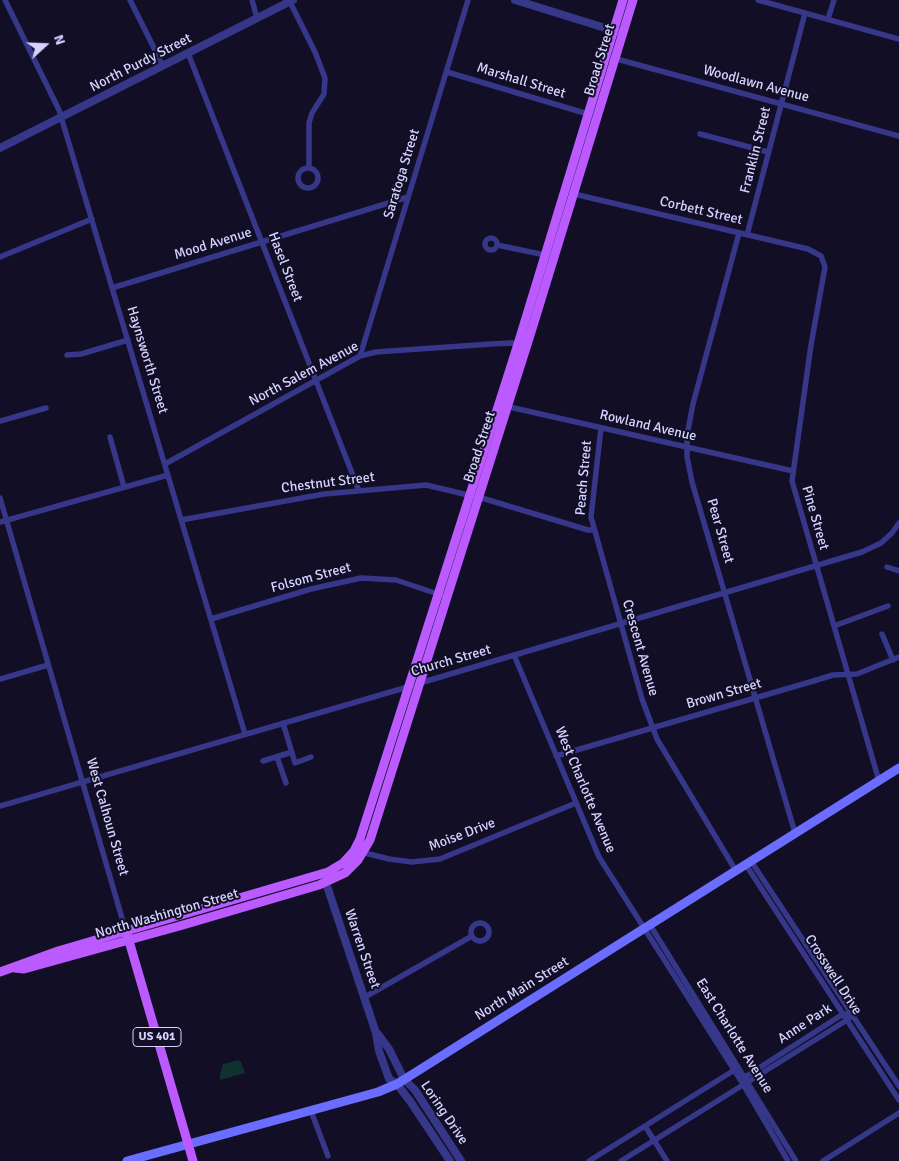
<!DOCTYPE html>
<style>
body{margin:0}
#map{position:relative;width:899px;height:1161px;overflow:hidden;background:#110e26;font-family:Signika,sans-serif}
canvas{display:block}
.north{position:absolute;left:20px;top:20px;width:50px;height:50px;-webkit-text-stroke:4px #110e26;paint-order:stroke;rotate:70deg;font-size:14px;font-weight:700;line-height:20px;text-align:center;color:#d6d3ff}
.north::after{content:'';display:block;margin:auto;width:18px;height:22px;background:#d6d3ff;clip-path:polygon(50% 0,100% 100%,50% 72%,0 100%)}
</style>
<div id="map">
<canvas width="899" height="1161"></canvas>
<div class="north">N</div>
</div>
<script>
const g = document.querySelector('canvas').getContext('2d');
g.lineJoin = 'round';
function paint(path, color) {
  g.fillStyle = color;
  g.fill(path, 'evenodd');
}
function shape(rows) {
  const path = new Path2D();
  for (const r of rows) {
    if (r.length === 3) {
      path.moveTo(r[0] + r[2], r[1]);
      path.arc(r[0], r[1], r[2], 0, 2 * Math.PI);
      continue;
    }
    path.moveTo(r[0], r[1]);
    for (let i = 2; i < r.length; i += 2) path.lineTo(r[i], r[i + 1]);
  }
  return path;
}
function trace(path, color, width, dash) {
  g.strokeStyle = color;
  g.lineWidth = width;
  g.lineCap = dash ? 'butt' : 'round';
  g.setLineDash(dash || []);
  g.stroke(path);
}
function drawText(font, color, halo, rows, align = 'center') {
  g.font = font + ' Signika,sans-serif';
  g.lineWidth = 4;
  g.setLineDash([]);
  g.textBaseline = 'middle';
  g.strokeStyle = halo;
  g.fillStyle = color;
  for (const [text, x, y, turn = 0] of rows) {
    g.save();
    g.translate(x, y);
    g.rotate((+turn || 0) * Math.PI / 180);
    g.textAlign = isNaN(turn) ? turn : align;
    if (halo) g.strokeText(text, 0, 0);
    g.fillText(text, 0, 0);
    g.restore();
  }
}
paint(shape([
 [238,1060,241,1062,245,1073,220,1080,220,1074,223,1064]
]), '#10312e');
trace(shape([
 [5,0,59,110,245,734],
 [130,0,163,66],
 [252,0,257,18],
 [758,0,899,39],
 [290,2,315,52,325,78,324,94,312,113,309,123,309,168],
 [828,19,834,0],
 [188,53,359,491],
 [613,58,899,136],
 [447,72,588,114],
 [700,134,768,152],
 [308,178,10],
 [574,194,808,249,821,256,825,267,811,345,792,481,879,781],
 [739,233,693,404,687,435,687,457,692,482,795,833],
 [747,235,805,13],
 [491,244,6],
 [497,245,545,255],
 [0,257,92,219],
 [112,288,408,197],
 [67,355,81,354,128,340],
 [360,356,468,0],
 [505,406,793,471],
 [0,421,46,408],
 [601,428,591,517,642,699,657,739,736,871],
 [110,437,124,487],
 [165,464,360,356,376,352,491,344,512,343,521,345],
 [0,498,126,932],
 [181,520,324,494,426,485,485,499,588,530,593,530],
 [0,522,168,475],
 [887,567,899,571],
 [211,619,311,589,361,578,396,580,447,597],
 [834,626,888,606],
 [882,634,893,660],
 [514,655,599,857,743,1084,788,1161],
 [0,679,48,665],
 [420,683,862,552,881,543,892,533,899,523],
 [283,723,295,763,311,757],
 [556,756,810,682,833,675,857,674,899,657],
 [277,757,286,783],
 [263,761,292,752],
 [0,806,411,686],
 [361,852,389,859,412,862,440,859,576,803],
 [751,861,899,1086],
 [746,865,899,1100],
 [480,932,9],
 [650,925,796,1161],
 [365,997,472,936],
 [744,1080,745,1077,843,1014,846,1014],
 [311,1111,328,1156],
 [645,1126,667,1161],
 [589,1161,736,1069],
 [621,1161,847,1020,853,1015],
 [823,1161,899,1113]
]), '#363788', 5.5);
trace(shape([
 [515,0,618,32],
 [0,148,293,0],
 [324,877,376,1033,379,1051,389,1079,397,1084,410,1101,450,1161],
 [378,1034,389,1049,404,1079,415,1090,461,1161]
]), '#363788', 8);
trace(shape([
 [127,1161,378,1092,397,1084,899,768]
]), '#6a6dff', 9);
trace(shape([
 [127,934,193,1161],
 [15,968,24,969,183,925,319,885,345,873,358,860,370,840,532,329,633,0],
 [0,972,58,951,328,872,343,863,354,851,360,839,518,344,623,0]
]), '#ba5aff', 9);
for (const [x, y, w] of [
 [157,1037,48]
]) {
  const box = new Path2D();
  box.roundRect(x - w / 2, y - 9.5, w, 19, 4);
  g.fillStyle = '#110e26';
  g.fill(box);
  trace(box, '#d6d3ff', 1);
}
drawText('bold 12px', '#d6d3ff', null, [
 ["US 401",157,1037]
]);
drawText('14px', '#d6d3ff', '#110e26', [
 ["Broad Street",600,60,-73],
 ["North Purdy Street",141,63,-27],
 ["Marshall Street",521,81,17],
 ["Woodlawn Avenue",756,84,15],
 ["Franklin Street",756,150,-76],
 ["Saratoga Street",402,174,-73],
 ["Corbett Street",701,211,13],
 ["Mood Avenue",213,244,-17],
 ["Hasel Street",285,267,69],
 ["Haynsworth Street",147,360,73],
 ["North Salem Avenue",304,374,-28],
 ["Rowland Avenue",648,426,13],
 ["Broad Street",480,447,-72],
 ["Peach Street",584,478,-85],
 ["Chestnut Street",328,483,-7],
 ["Pine Street",815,518,74],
 ["Pear Street",720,531,74],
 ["Folsom Street",311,578,-15],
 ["Crescent Avenue",640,648,74],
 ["Church Street",451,661,-16],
 ["Brown Street",724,694,-16],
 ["West Charlotte Avenue",585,790,67],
 ["West Calhoun Street",107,817,74],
 ["Moise Drive",462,835,-21],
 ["North Washington Street",167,914,-16],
 ["Warren Street",362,949,71],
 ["Crosswell Drive",833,975,57],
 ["North Main Street",522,989,-32],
 ["Anne Park",805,1024,-33],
 ["East Charlotte Avenue",734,1036,58],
 ["Loring Drive",444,1113,56]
]);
</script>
